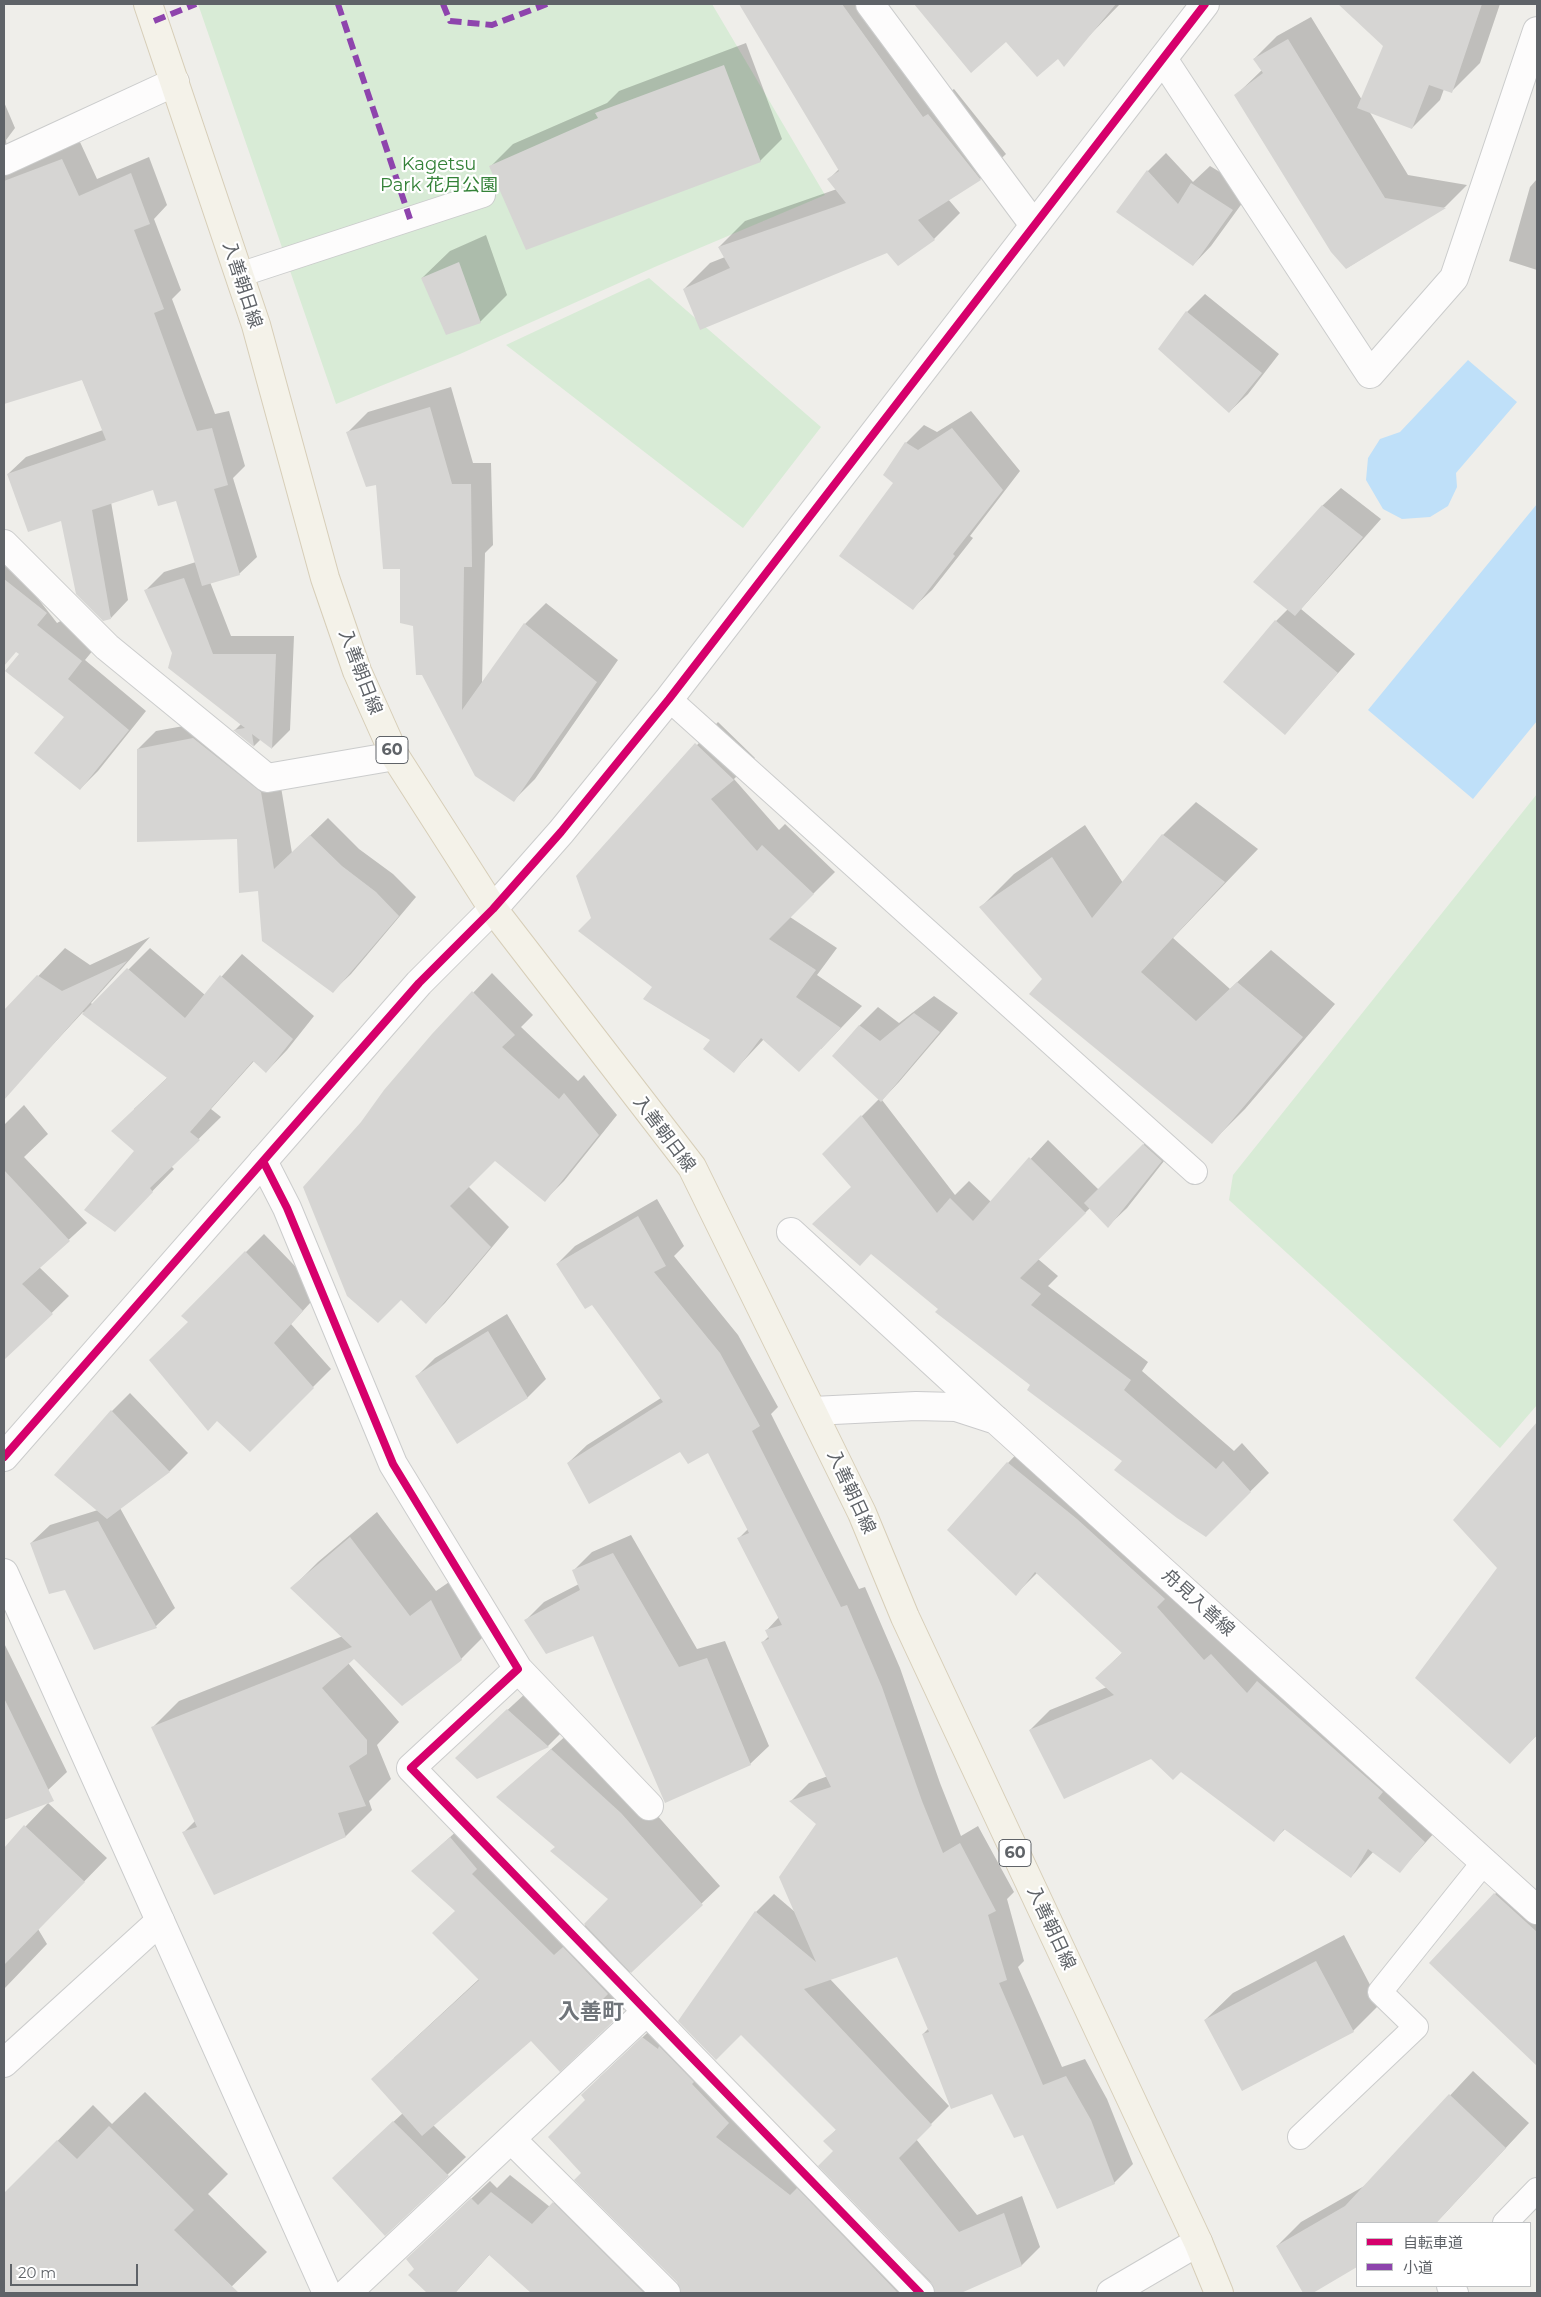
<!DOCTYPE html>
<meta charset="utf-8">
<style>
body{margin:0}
#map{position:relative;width:1541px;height:2297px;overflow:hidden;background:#efeeea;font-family:Montserrat,"Noto Sans JP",sans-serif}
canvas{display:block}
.frame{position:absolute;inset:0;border:5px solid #5f6368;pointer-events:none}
.legend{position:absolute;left:1356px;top:2222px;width:175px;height:65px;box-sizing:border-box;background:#fff;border:1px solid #bfc1c3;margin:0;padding:6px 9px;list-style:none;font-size:15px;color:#5f6368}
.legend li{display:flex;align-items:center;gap:10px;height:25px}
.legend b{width:25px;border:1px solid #bfc1c3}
.scale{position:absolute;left:10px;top:2264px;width:128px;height:22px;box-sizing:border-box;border:2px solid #5f6368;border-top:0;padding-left:6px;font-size:15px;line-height:18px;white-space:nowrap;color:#5f6368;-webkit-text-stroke:4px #fff;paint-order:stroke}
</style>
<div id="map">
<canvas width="1541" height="2297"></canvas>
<div class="frame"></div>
<ul class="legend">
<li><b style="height:6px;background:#d6006c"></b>自転車道</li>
<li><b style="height:6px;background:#8e44ad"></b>小道</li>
</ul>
<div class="scale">20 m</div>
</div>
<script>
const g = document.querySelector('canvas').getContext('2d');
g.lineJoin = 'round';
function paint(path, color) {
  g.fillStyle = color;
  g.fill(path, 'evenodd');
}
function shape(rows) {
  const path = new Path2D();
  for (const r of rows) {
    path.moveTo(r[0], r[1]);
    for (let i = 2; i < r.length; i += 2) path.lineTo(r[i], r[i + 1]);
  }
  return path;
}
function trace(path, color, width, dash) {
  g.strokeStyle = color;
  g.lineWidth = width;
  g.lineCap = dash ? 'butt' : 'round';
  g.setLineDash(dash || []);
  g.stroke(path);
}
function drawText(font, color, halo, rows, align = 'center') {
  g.font = font + ' Montserrat,"Noto Sans JP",sans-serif';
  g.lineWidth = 4.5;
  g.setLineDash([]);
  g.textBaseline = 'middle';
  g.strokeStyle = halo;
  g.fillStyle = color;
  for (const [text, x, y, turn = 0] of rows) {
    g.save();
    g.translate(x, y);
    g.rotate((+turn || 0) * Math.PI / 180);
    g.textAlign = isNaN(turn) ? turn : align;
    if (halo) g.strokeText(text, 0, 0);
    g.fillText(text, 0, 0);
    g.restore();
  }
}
paint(shape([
 [198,4,712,4,825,195,657,266,460,354,336,404],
 [649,278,821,427,743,528,506,345],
 [1537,794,1537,1405,1500,1448,1229,1200,1233,1175]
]), '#d8ebd6');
paint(shape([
 [1468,360,1517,402,1456,473,1457,487,1448,506,1430,517,1402,519,1383,509,1366,480,1368,458,1380,439,1400,432],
 [1537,504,1537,721,1473,799,1368,710]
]), '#bfe0f9');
paint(shape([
 [741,4,886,4,949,92,954,89,1006,154,980,179,948,199,960,213,934,239,898,265,887,252,684,289,710,263,725,257,719,247,745,221,837,189,829,179,839,169],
 [916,4,1053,4,1076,39,1006,40,971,71],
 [1068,4,1120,4,1084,41],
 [1339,4,1500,4,1480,63,1452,91,1444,89,1440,100,1412,128,1369,111,1408,175,1467,185,1445,207,1347,268,1236,95,1262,70,1254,59,1277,36,1311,17,1362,100,1384,46],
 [746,43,782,139,760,161,491,166,513,144,607,103,619,91],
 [4,102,15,128,6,140,7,150,39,157,80,142,97,179,149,157,167,205,154,219,181,290,172,299,215,414,229,411,245,466,233,478,257,557,239,574,210,582,231,636,294,636,290,730,272,748,261,739,254,746,235,730,241,724,173,653,145,591,164,572,196,562,177,499,154,488,111,502,128,600,111,618,62,519,8,474,26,457,103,430,82,379,4,403],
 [1166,153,1193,182,1210,166,1251,191,1211,246,1193,265,1118,212,1148,171],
 [1537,179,1537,270,1509,261,1530,187],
 [486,235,507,295,480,322,422,278,450,251],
 [1205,294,1279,354,1248,394,1229,412,1187,312],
 [451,387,473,463,491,463,493,545,485,553,482,683,525,624,546,603,618,660,535,779,514,800,476,774,414,625,401,567,377,483,347,433,368,412],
 [971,411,1020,471,970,536,973,538,932,590,913,608,894,483,906,443,924,425,937,432],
 [1341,488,1381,519,1301,609,1355,654,1285,733,1276,621,1288,609,1322,506],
 [4,555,57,623,66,618,94,649,85,660,146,711,98,771,80,789,65,717,21,654,4,641],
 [211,721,279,775,292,853,328,818,359,849,393,874,416,897,351,974,333,991,259,890,239,838,138,749,156,731],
 [718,722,755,758,734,779,779,830,785,824,835,872,790,917,837,948,817,975,862,1006,821,1049,764,1039,734,1071,712,1039,653,987,592,919,578,876],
 [1196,802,1258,849,1173,938,1230,989,1271,950,1335,1004,1245,1109,1212,1142,1043,979,981,907,1014,874,1085,825,1123,883,1163,835],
 [150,937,91,1003,93,1005,150,948,205,995,242,954,314,1016,287,1050,266,1072,254,1061,211,1109,221,1117,171,1166,174,1169,136,1208,134,1109,168,1077,83,1012,21,1079,4,1066,4,1012,65,948,90,965],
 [492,973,533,1015,521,1027,578,1081,584,1075,617,1115,564,1181,545,1200,495,1159,468,1186,509,1227,445,1303,426,1322,362,1122,433,1035],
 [934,996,958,1013,899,1082,882,1100,955,1195,969,1181,991,1202,1048,1140,1099,1190,1162,1126,1179,1142,1127,1208,1108,1226,1090,1208,1038,1259,1058,1276,1048,1286,1148,1362,1142,1371,1234,1451,1242,1443,1269,1473,1206,1535,1124,1460,940,1309,852,1186,824,1154,879,1099,859,1026,878,1007,899,1023],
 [24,1105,48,1134,24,1157,87,1223,39,1267,69,1296,19,1345,4,1330,4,1125],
 [657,1199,684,1246,674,1256,738,1335,778,1407,771,1414,859,1589,865,1587,900,1668,940,1783,961,1836,978,1826,1014,1892,1007,1899,1024,1961,1018,1967,1062,2067,1085,2059,1107,2099,1133,2164,1114,2183,1023,2133,993,2093,923,2034,929,2028,898,1955,830,1979,949,2106,916,2139,977,2215,1022,2196,1040,2247,1022,2265,963,2291,934,2286,820,2166,835,2151,825,2141,837,2129,756,1912,774,1894,795,1912,818,1824,791,1801,809,1783,828,1776,763,1642,769,1636,766,1631,779,1617,739,1538,749,1528,709,1452,680,1451,568,1463,587,1445,661,1398,593,1303,557,1264,575,1246],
 [264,1234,320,1292,291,1324,331,1369,250,1450,190,1321,183,1315],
 [507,1314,546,1379,528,1397,458,1442,417,1376,435,1358],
 [130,1393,188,1453,170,1471,120,1508,175,1608,156,1626,94,1649,66,1588,31,1543,50,1525,98,1510,112,1411],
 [1537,1424,1537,1735,1510,1762,1499,1568,1454,1520],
 [1027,1443,1444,1822,1400,1871,1374,1851,1351,1877,1285,1829,1274,1840,1181,1770,1152,1757,1030,1730,1050,1710,1107,1687,1097,1678,1123,1652,1037,1573,1016,1594,1008,1463],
 [377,1512,436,1591,458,1576,487,1633,461,1659,354,1657,348,1663,399,1722,377,1745,391,1779,369,1801,372,1810,346,1836,215,1894,183,1833,195,1821,153,1727,179,1701,343,1636,292,1588,318,1562],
 [631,1535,697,1649,725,1641,769,1746,750,1764,594,1635,525,1621,544,1602,579,1584,573,1571,592,1552],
 [4,1643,67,1772,48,1790,4,1799],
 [527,1692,566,1728,548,1746,477,1777,475,1740],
 [570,1732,639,1795,720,1886,623,1978,639,1994,618,2015,531,2039,433,2125,466,2157,385,2234,352,2160,403,2113,394,2058,479,1979,456,1911,413,1871,472,1817,576,1935,610,1899,557,1847,498,1797],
 [48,1803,107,1858,38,1929,47,1944,4,1989,4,1849],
 [1513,1876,1537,1898,1537,2041,1526,2053,1495,1894],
 [1344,1935,1380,2004,1353,2031,1205,2020,1233,1993],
 [661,2020,928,2293,715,2293,582,2174,587,2100,600,2077],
 [1473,2071,1529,2123,1436,2223,1357,2223,1357,2266,1310,2293,1305,2293,1277,2246,1301,2222,1366,2185],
 [145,2092,228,2174,208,2194,267,2252,225,2293,4,2293,4,2195,93,2105,112,2124],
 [510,2175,550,2207,571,2186,673,2287,687,2293,533,2293,490,2254,455,2293,429,2293,410,2275,416,2269,425,2242,490,2181,497,2188]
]), '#0003');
paint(shape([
 [739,4,842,4,923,117,928,114,981,180,918,220,935,240,898,266,887,253,700,330,683,289,730,268,718,247,846,203,827,179,839,171],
 [914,4,1116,4,1064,67,1058,59,1037,77,1006,42,971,73],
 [1338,4,1482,4,1452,93,1429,85,1412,129,1357,108,1383,46],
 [1288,39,1385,198,1446,208,1346,269,1331,252,1234,95,1263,73,1253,59],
 [724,65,761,162,526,250,489,166,598,118,595,113],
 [62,159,79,196,131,173,150,224,134,230,164,309,154,313,197,431,212,428,228,485,214,489,240,575,202,586,176,501,158,506,153,490,92,510,111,619,103,621,76,594,61,521,28,532,7,474,106,440,82,380,4,404,4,181],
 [1147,170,1178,204,1191,183,1233,210,1193,266,1116,212],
 [459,262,481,323,446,335,421,278],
 [1186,311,1262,373,1229,413,1158,349],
 [430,407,452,484,471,484,472,567,464,567,462,710,524,623,597,682,514,802,475,776,422,675,416,675,413,626,400,623,400,569,383,569,376,485,366,487,346,432],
 [952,428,1003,490,953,554,955,556,913,610,839,556,893,483,883,475,905,442,918,450],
 [1322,505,1363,537,1295,616,1253,582],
 [184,578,213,654,276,654,272,749,252,734,254,747,233,730,245,728,168,668,172,653,144,590],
 [4,579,47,613,37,625,82,661,68,679,129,730,80,790,34,753,64,717,5,671,19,654,16,652,4,666],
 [1275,620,1338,673,1285,735,1223,682],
 [193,738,261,792,274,869,310,835,342,866,376,892,399,916,333,993,262,941,258,891,239,893,237,839,137,842,137,749],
 [695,743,734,780,711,799,757,851,762,845,814,894,769,939,816,970,796,997,841,1028,799,1072,761,1038,734,1073,703,1049,710,1040,643,999,652,987,578,931,591,918,576,876],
 [1162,834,1225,882,1141,972,1196,1021,1237,982,1303,1037,1212,1144,1029,994,1042,979,979,907,1052,857,1092,918],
 [127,961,4,1100,4,1010,37,975,62,991],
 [127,968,185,1018,220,975,293,1039,266,1073,253,1061,190,1132,200,1140,150,1188,153,1192,115,1232,84,1210,134,1151,111,1131,167,1078,82,1014],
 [472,991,515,1035,502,1047,559,1099,564,1093,599,1135,545,1202,495,1161,450,1206,491,1247,426,1324,401,1300,378,1323,347,1296,303,1187,361,1122,384,1090,432,1034],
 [914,1013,940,1032,881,1102,832,1056,859,1025,880,1041],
 [861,1115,937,1213,950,1198,973,1221,1029,1157,1086,1213,1020,1278,1041,1294,1031,1305,1131,1380,1124,1390,1216,1469,1223,1461,1251,1492,1206,1537,1177,1518,1114,1470,1122,1461,1027,1390,1030,1385,935,1312,938,1309,871,1254,860,1266,812,1224,851,1187,822,1154],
 [1143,1144,1162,1161,1108,1228,1084,1203],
 [4,1170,70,1241,22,1284,53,1314,4,1360],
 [638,1216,666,1266,654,1272,720,1353,760,1426,752,1431,841,1607,847,1605,882,1687,922,1801,943,1853,960,1843,996,1911,988,1915,1007,1980,999,1983,1043,2085,1066,2076,1091,2120,1115,2184,1057,2209,1023,2135,1014,2138,992,2094,951,2109,922,2034,929,2032,897,1957,804,1989,932,2125,899,2158,959,2232,1004,2213,1022,2266,961,2293,935,2293,931,2282,818,2166,833,2151,823,2141,836,2130,741,2035,716,2060,678,2021,755,1911,816,1962,779,1877,816,1824,789,1801,831,1787,761,1642,769,1639,765,1630,782,1625,737,1538,749,1533,708,1453,688,1464,680,1452,589,1504,567,1463,663,1402,592,1305,585,1309,556,1264],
 [245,1251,303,1311,274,1343,314,1388,250,1452,217,1421,208,1431,149,1360,188,1322,181,1316],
 [488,1331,528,1398,457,1444,415,1376],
 [111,1410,170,1472,107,1519,54,1475],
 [1537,1422,1537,1735,1510,1764,1415,1678,1497,1568,1453,1520],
 [1007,1462,1077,1519,1165,1599,1157,1607,1204,1660,1211,1654,1247,1693,1257,1681,1383,1792,1378,1798,1425,1842,1400,1873,1368,1849,1351,1878,1284,1829,1274,1842,1181,1772,1173,1780,1151,1759,1064,1799,1029,1730,1114,1695,1095,1678,1122,1653,1035,1572,1016,1596,947,1530],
 [98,1521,157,1628,94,1650,65,1590,49,1594,30,1543],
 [350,1537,410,1616,431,1600,462,1660,402,1706,354,1659,322,1688,367,1740,367,1754,349,1766,366,1806,338,1813,346,1837,214,1895,182,1832,197,1827,151,1727,352,1647,290,1588],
 [613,1553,679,1667,707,1658,751,1765,665,1803,593,1636,546,1654,524,1620,580,1590,572,1570],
 [4,1698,54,1801,4,1820],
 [507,1709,549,1747,477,1779,455,1758],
 [551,1749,621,1813,703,1905,631,1973,584,1924,608,1899,550,1851,555,1847,496,1797],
 [24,1825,85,1882,4,1965,4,1848],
 [450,1837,477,1869,472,1874,554,1955,563,1947,608,1994,602,2000,619,2016,560,2072,531,2041,422,2136,371,2079,479,1980,432,1933,455,1911,411,1871],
 [1494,1893,1537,1932,1537,2066,1429,1963],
 [1316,1961,1354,2032,1242,2091,1204,2020],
 [642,2037,658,2049,659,2046,694,2082,692,2084,729,2123,716,2137,790,2195,797,2188,898,2293,681,2293,677,2282,574,2180,581,2173,548,2137,585,2100,581,2095],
 [1449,2094,1506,2148,1436,2223,1357,2223,1357,2267,1313,2293,1303,2293,1276,2246,1345,2206],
 [393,2121,449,2176,385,2236,332,2178],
 [109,2126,194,2210,174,2230,239,2293,4,2293,4,2193,57,2140,77,2159],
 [491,2192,532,2224,553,2202,644,2293,531,2293,489,2255,455,2293,427,2293,408,2275,414,2269,406,2259,471,2198,478,2205]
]), '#d6d5d3');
const service = shape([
 [239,275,483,195],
 [669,699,1195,1172],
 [1300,2137,1416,2027,1380,1992,1484,1862],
 [1505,2223,1537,2190],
 [1449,2286,1456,2293]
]);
const minor = shape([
 [870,4,1034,225],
 [1163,59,1370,374,1454,278,1537,31],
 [4,161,175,82],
 [4,544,107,647,267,778,395,756],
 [263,1161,287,1208,393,1464,518,1669,411,1768,920,2293],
 [791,1232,996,1420],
 [518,1669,649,1806],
 [4,2063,160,1921],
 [511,2139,666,2293],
 [347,2293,647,2011],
 [1111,2293,1198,2242]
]);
const tertiary = shape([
 [4,1457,419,983,493,909,561,832,669,699,1205,4],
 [4,1573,327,2293]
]);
const secondary = shape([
 [813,1411,916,1406,956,1407,996,1420,1537,1910]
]);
const primary = shape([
 [148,4,256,325,325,578,357,671,395,756,493,909,692,1167,862,1513,905,1617,1198,2242,1219,2293]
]);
trace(service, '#cbcccc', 26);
trace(minor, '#cbcccc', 30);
trace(tertiary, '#cbcccc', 30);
trace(secondary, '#cacacb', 30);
trace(primary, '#d7ceb8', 30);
trace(service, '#fdfcfc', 24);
trace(minor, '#fdfcfc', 28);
trace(tertiary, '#fdfcfc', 28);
trace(secondary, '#fdfcfc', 28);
trace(primary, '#f4f2e9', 28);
trace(shape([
 [338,4,410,219],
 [443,4,450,21,492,25,547,4],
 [154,21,196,4]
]), '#8e44ad', 6, [12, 6]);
trace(shape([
 [263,1161,287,1208,393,1464,518,1669,411,1768,920,2293],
 [4,1457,419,983,493,909,561,832,669,699,1205,4]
]), '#d6006c', 8);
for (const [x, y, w] of [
 [392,750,32],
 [1015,1853,32]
]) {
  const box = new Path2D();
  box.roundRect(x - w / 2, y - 13.5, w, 27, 4);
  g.fillStyle = '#fff';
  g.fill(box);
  trace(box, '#5f6368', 1);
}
drawText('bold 16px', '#5f6368', null, [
 ["60",392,750],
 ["60",1015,1853]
]);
drawText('18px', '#348238', '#fff', [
 ["Kagetsu",439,165],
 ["Park 花月公園",439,186]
]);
drawText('18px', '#5f6368', '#fff', [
 ["入善朝日線",242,285,72],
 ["入善朝日線",360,672,69],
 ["入善朝日線",664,1134,53],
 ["入善朝日線",851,1492,65],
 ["舟見入善線",1198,1603,42],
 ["入善朝日線",1051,1928,65]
]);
drawText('bold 22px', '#70757a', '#fff', [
 ["入善町",591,2013]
]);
</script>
